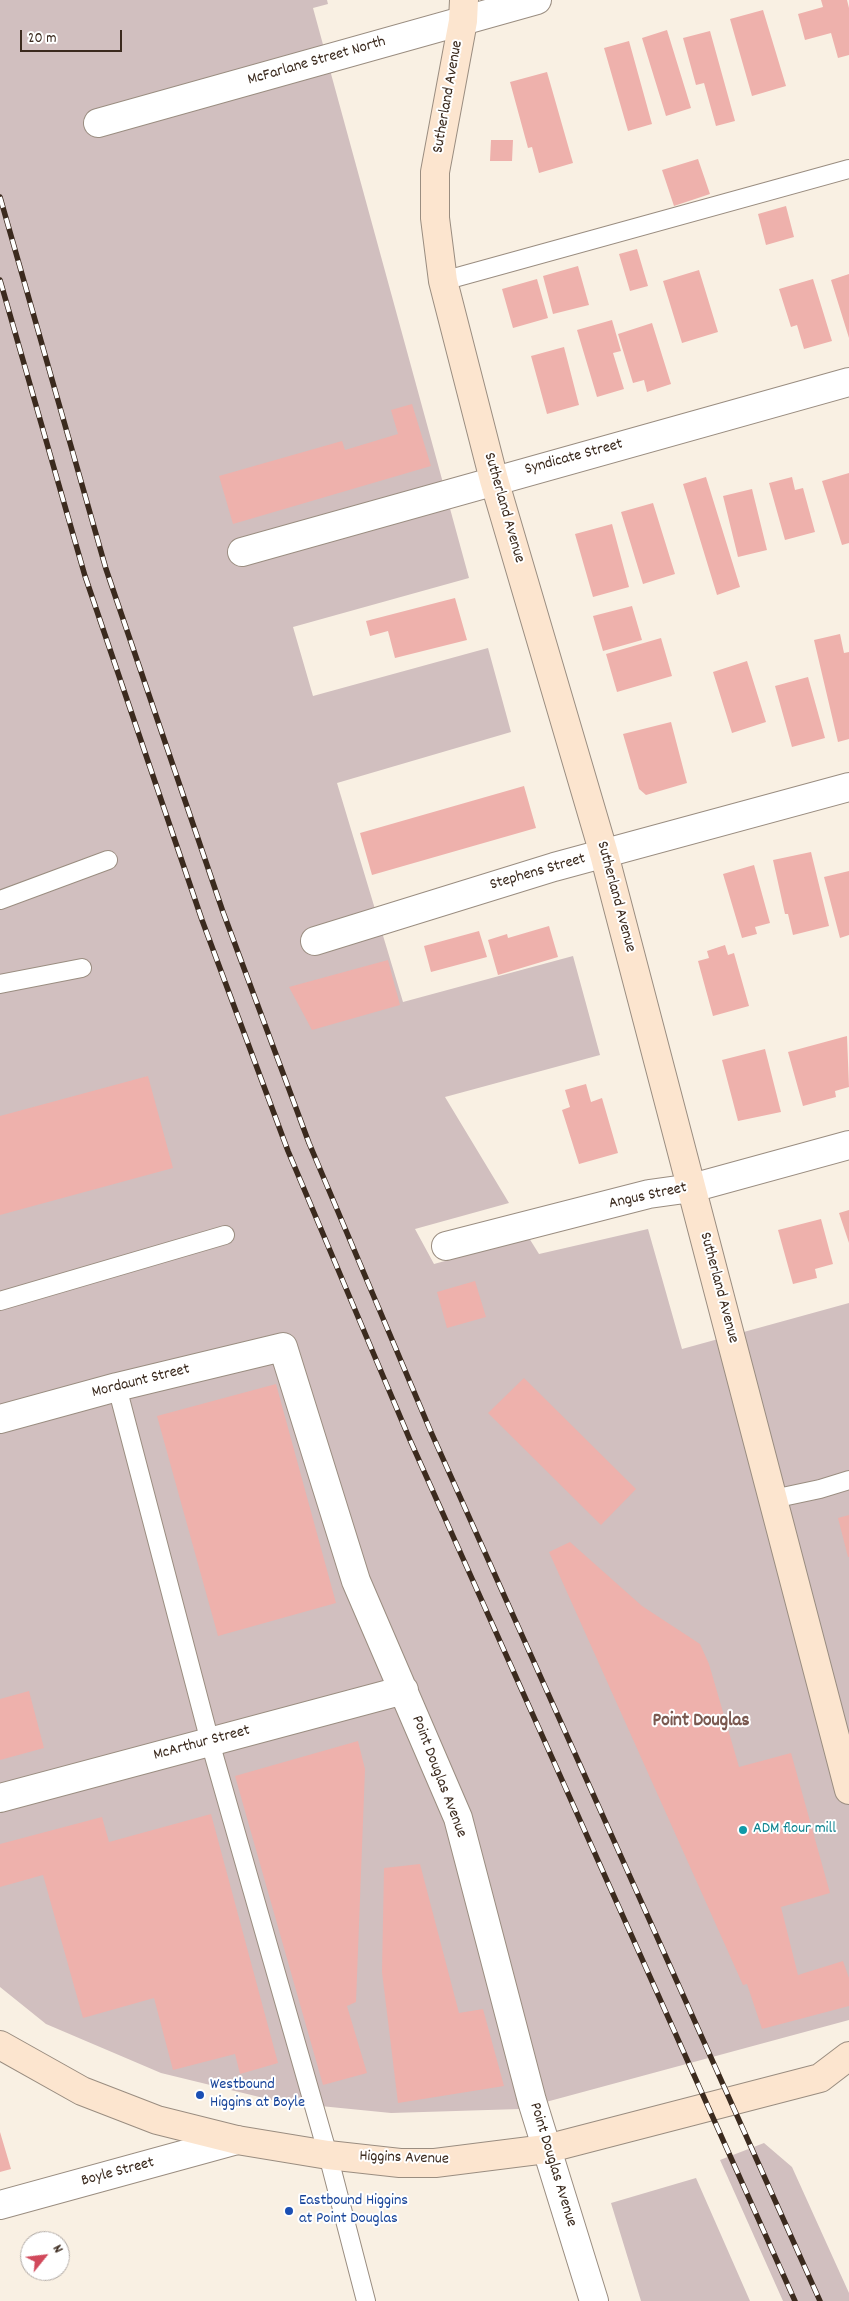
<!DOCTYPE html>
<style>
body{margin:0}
#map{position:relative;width:849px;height:2301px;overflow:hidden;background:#f9f0e3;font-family:Dekko,sans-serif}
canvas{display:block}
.north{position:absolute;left:20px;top:2231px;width:50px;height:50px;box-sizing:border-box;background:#fff;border:1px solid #b1aaa5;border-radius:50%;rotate:61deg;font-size:14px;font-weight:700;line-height:20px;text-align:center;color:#3b2a1e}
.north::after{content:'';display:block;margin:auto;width:18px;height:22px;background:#d1495b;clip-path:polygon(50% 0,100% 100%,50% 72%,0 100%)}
.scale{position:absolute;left:20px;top:30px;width:102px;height:22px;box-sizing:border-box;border:2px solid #3b2a1e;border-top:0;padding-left:6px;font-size:15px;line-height:18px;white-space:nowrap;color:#3b2a1e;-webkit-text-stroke:4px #fff;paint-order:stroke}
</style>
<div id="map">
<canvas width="849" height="2301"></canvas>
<div class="north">N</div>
<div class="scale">20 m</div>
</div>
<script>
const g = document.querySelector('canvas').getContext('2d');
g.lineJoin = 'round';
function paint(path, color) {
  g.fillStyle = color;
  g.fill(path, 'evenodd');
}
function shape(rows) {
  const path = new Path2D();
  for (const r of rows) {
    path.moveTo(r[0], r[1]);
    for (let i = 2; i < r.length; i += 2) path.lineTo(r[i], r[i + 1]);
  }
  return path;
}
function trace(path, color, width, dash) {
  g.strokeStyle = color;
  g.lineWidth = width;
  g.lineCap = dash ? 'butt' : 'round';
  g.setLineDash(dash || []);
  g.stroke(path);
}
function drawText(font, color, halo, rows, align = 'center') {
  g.font = font + ' Dekko,sans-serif';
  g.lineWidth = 4;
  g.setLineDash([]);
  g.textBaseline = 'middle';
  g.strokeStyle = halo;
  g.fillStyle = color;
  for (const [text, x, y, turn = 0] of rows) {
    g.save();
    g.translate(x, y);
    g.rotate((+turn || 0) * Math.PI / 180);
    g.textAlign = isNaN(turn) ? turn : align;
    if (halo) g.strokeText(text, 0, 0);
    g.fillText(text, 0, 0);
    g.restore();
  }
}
paint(shape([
 [0,0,327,0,328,4,313,8,469,578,293,627,313,696,488,648,511,732,337,783,403,1002,573,956,600,1055,445,1097,509,1203,415,1229,434,1264,529,1238,539,1254,648,1229,682,1349,849,1303,849,2020,520,2109,391,2113,280,2102,161,2073,46,2024,0,1987],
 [764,2143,792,2167,849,2293,849,2301,783,2301,720,2160],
 [696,2178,750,2301,641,2301,611,2203]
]), '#d1bfbf');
paint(shape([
 [821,0,847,0,849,8,849,55,838,58,831,33,805,40,798,14,823,7],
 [763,10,786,86,752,96,730,19],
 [667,30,691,108,666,116,642,38],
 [710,31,735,121,716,126,704,83,696,85,683,38],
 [629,41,652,124,628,131,604,48],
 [547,72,573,163,539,173,532,147,528,148,510,82],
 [491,140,513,140,512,161,490,161],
 [698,159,710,194,674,206,662,170],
 [786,206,794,237,766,245,758,214],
 [637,249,648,286,630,291,619,254],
 [578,266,589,305,553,314,543,276],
 [699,270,718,332,682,343,663,281],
 [849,274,849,338,831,280],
 [537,279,548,318,513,328,502,289],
 [813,279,832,341,804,349,797,325,791,327,779,289],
 [612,320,621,351,613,353,624,389,597,397,577,330],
 [652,323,671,384,647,392,644,380,633,383,618,334],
 [564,347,579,405,547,414,531,356],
 [412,404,431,466,233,524,219,476,342,441,345,450,398,434,391,410],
 [849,473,849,543,842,545,822,481],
 [706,477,740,587,717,595,683,484],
 [792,477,795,490,803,488,815,532,785,540,769,483],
 [752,489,767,550,738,557,723,496],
 [653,503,675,574,643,584,621,512],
 [612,524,629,587,593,597,575,534],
 [455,598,467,640,395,658,388,631,370,636,366,621],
 [632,606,642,640,603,651,593,616],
 [840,634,844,653,849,652,849,739,838,742,814,640],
 [661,638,672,676,617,692,606,654],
 [747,661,766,722,732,733,713,672],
 [808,677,825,738,792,747,775,686],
 [671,722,687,783,646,795,639,789,623,734],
 [524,786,536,828,372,875,360,833],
 [811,852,829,926,793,935,788,914,785,914,773,860],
 [754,865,770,923,755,927,757,934,742,938,723,874],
 [849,871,849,935,840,938,824,877],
 [549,926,558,957,498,975,488,940,507,934,508,938],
 [479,931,487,957,431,972,424,946],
 [725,945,728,955,734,953,749,1006,713,1016,698,961,709,958,707,951],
 [388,960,400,1005,312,1030,289,987],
 [847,1036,849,1087,835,1091,836,1097,803,1106,788,1052],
 [765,1049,781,1112,738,1121,722,1060],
 [148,1076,173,1168,0,1215,0,1116],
 [586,1084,591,1102,602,1098,618,1153,579,1164,562,1110,570,1107,565,1090],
 [849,1210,849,1243,839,1213],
 [821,1219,833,1264,815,1269,817,1278,793,1284,778,1230],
 [475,1281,486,1317,447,1328,437,1292],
 [524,1378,636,1489,601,1525,488,1413],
 [276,1384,336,1603,218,1636,157,1416],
 [849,1515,849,1557,848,1557,838,1518],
 [570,1542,642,1606,700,1644,709,1664,739,1767,791,1753,830,1893,781,1907,798,1975,843,1961,849,1978,849,2006,762,2029,747,1984,743,1985,549,1552],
 [29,1691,44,1748,0,1760,0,1699],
 [358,1741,365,1769,356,2002,347,2006,367,2073,323,2085,235,1776],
 [211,1814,278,2063,240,2074,235,2054,173,2070,154,1998,83,2018,43,1875,0,1887,0,1844,102,1817,109,1842],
 [420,1864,459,2013,483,2009,504,2086,398,2103,382,1972,384,1868],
 [0,2132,11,2169,0,2172]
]), '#eeb1ac');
const lane = shape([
 [443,281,849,169],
 [0,900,108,860],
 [0,984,82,968],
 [0,1301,225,1235],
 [117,1387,210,1742,328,2155,366,2301],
 [773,1499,820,1489,849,1480]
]);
const street = shape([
 [98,123,537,0],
 [242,552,849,382],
 [315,941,554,867,849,787],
 [446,1246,649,1194,692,1188,849,1145],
 [0,1419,117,1387,283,1347,356,1581,458,1818,532,2101,594,2301],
 [0,1798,404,1690],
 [0,2205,237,2140]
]);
const secondary = shape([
 [464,0,463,21,435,172,435,218,443,281,494,480,604,854,849,1790],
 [0,2045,82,2091,157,2120,237,2140,328,2155,400,2163,435,2163,546,2149,820,2078,849,2056]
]);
trace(lane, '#9a8d80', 20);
trace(street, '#9a8d80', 30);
trace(secondary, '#9a8d80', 30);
trace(lane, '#fff', 18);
trace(street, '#fff', 28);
trace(secondary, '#fce5cf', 28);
const rail = shape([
 [0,197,106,569,223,912,309,1143,431,1432,820,2301],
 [0,280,85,576,202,920,288,1151,410,1440,795,2301]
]);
trace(rail, '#3b2a1e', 5.5);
trace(rail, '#fff', 4, [11]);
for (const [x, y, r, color] of [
 [743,1830,5,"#0f9aa8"],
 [200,2095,5,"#1a4fb4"],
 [289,2211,5,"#1a4fb4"]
]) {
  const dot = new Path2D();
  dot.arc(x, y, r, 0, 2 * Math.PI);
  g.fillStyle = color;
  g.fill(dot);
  trace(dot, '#fff', 2);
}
drawText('16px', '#3b2a1e', '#fff', [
 ["McFarlane Street North",317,62,-16],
 ["Sutherland Avenue",449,97,-80],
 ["Syndicate Street",574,458,-15],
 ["Sutherland Avenue",503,508,74],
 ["Stephens Street",538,873,-16],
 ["Sutherland Avenue",615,897,75],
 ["Angus Street",648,1197,-12],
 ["Sutherland Avenue",718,1288,75],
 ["Mordaunt Street",141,1382,-14],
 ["McArthur Street",202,1744,-15],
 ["Point Douglas Avenue",438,1777,69],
 ["Higgins Avenue",404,2159,2],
 ["Point Douglas Avenue",552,2165,73],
 ["Boyle Street",118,2173,-15]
]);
drawText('16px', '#0d838f', '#fff', [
 ["ADM flour mill",753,1830]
], 'left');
drawText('16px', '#164399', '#fff', [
 ["Westbound",210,2086],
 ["Higgins at Boyle",210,2104],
 ["Eastbound Higgins",299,2202],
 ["at Point Douglas",299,2220]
], 'left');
drawText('bold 19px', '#7a5950', '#fff', [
 ["Point Douglas",701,1722]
]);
</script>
